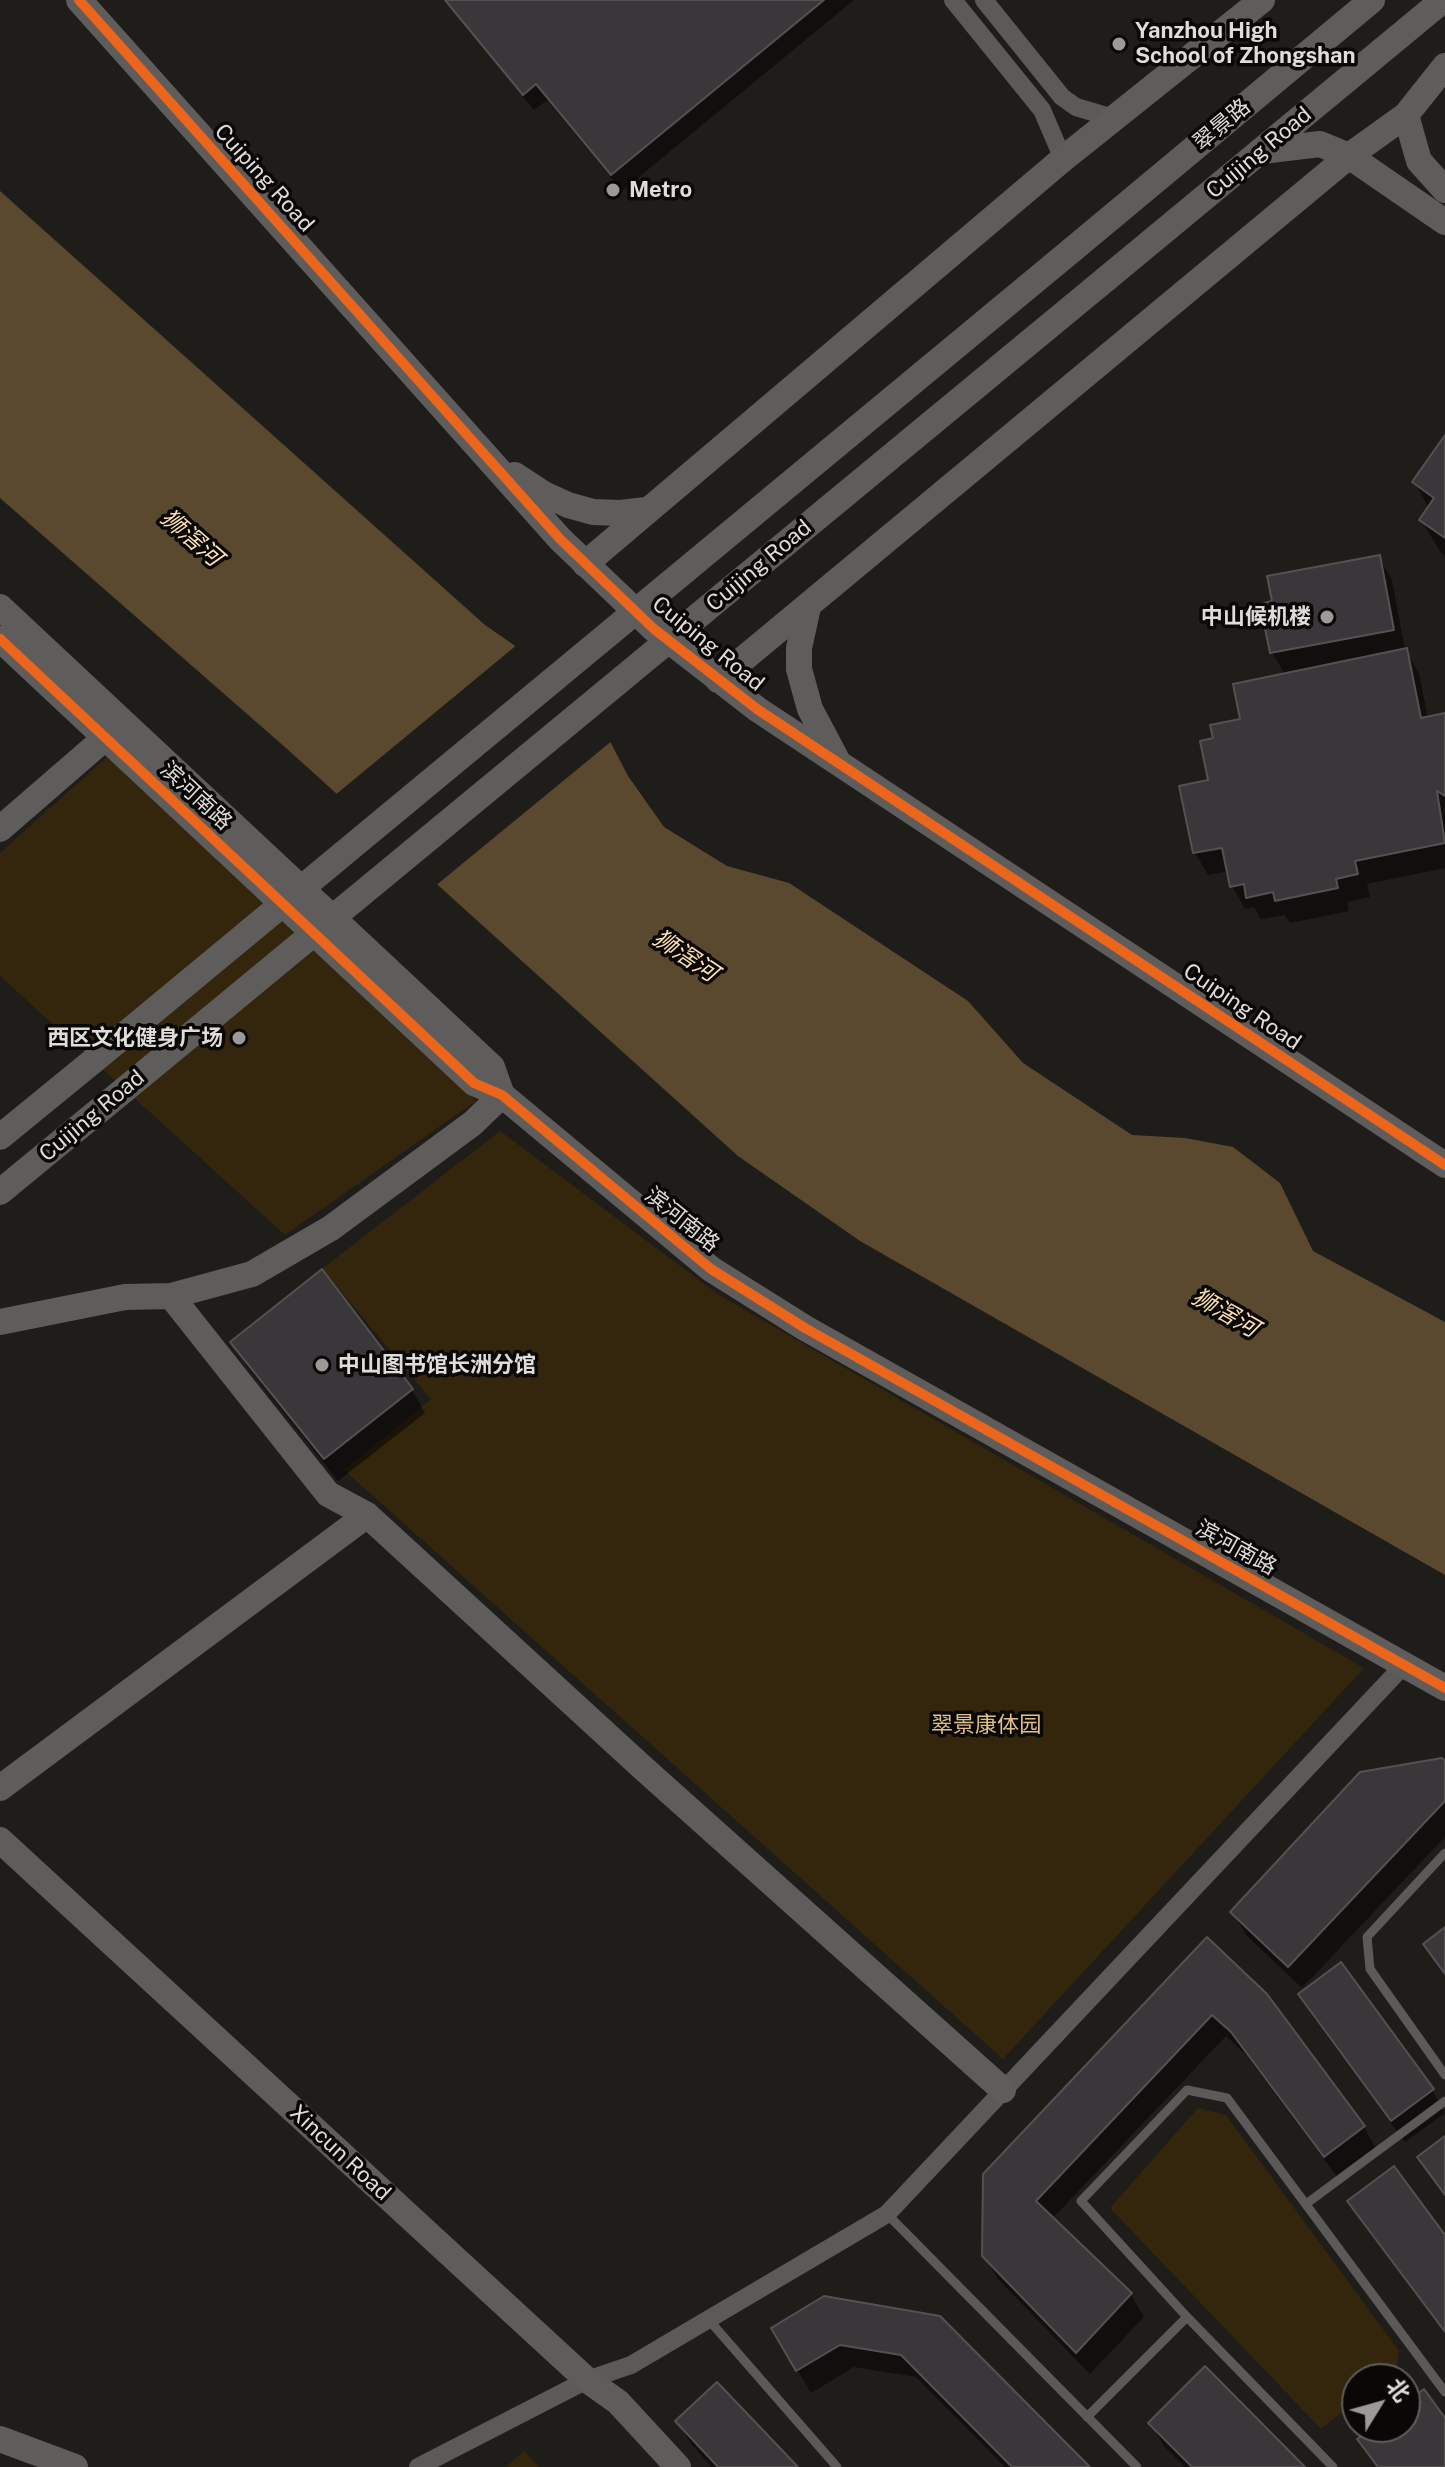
<!DOCTYPE html>
<meta charset="utf-8">
<style>
body{margin:0}
#map{position:relative;width:1445px;height:2467px;overflow:hidden;background:#1f1d1a;font-family:"Public Sans","Noto Sans SC",sans-serif}
canvas{display:block}
.north{position:absolute;left:1341px;top:2363px;width:80px;height:80px;box-sizing:border-box;background:#090806;border:2px solid #5f5d5b;border-radius:50%;rotate:53deg;font-size:22px;font-weight:700;line-height:32px;text-align:center;color:#dfddda}
.north::after{content:'';display:block;margin:auto;width:28px;height:36px;background:#9c9a97;clip-path:polygon(50% 0,100% 100%,50% 72%,0 100%)}
</style>
<div id="map">
<canvas width="1445" height="2467"></canvas>
<div class="north">北</div>
</div>
<script>
const g = document.querySelector('canvas').getContext('2d');
g.lineJoin = 'round';
function paint(path, color) {
  g.fillStyle = color;
  g.fill(path, 'evenodd');
}
function shape(rows) {
  const path = new Path2D();
  for (const r of rows) {
    path.moveTo(r[0], r[1]);
    for (let i = 2; i < r.length; i += 2) path.lineTo(r[i], r[i + 1]);
  }
  return path;
}
function trace(path, color, width, dash) {
  g.strokeStyle = color;
  g.lineWidth = width;
  g.lineCap = dash ? 'butt' : 'round';
  g.setLineDash(dash || []);
  g.stroke(path);
}
function drawText(font, color, halo, rows, align = 'center') {
  g.font = font + ' "Public Sans","Noto Sans SC",sans-serif';
  g.lineWidth = 7;
  g.setLineDash([]);
  g.textBaseline = 'middle';
  g.strokeStyle = halo;
  g.fillStyle = color;
  for (const [text, x, y, turn = 0] of rows) {
    g.save();
    g.translate(x, y);
    g.rotate((+turn || 0) * Math.PI / 180);
    g.textAlign = isNaN(turn) ? turn : align;
    if (halo) g.strokeText(text, 0, 0);
    g.fillText(text, 0, 0);
    g.restore();
  }
}
paint(shape([
 [109,755,476,1101,285,1235,0,976,0,853],
 [500,1131,719,1295,1364,1668,1003,2059,344,1470,431,1399,322,1269],
 [1198,2108,1226,2115,1399,2351,1397,2369,1384,2379,1357,2379,1357,2400,1321,2429,1110,2208],
 [524,2451,539,2467,506,2467]
]), '#34260c');
paint(shape([
 [0,191,485,625,586,695,628,776,664,827,727,866,789,883,968,1001,1023,1063,1132,1135,1185,1138,1233,1147,1280,1183,1313,1251,1445,1322,1445,1575,860,1241,738,1156,286,748,0,498]
]), '#5a492e');
paint(shape([
 [518,644,589,693,613,740,434,887,334,796]
]), '#1f1d1a');
paint(shape([
 [444,0,854,0,622,191,547,100,534,110],
 [1445,439,1445,556,1441,553,1421,520,1429,508,1414,482],
 [1379,557,1392,580,1405,650,1419,673,1428,719,1445,715,1445,868,1367,884,1370,897,1347,902,1349,911,1290,923,1285,915,1261,919,1254,907,1245,909,1232,886,1229,871,1208,875,1195,853,1210,782,1216,740,1243,721,1285,675,1272,652],
 [322,1272,412,1390,425,1413,338,1481,246,1365,233,1342],
 [1445,1764,1445,1837,1302,1988,1246,1935,1233,1913],
 [1207,1940,1265,1996,1364,2127,1377,2150,1338,2178,1246,2055,1226,2036,1052,2219,1131,2295,1144,2317,1090,2374,998,2279,984,2256],
 [1300,1994,1432,2090,1445,2113,1405,2142,1313,2017],
 [1350,2201,1445,2238,1445,2334,1363,2224],
 [824,2299,1087,2467,1005,2467,916,2377,854,2367,811,2393,773,2329],
 [678,2422,795,2467,712,2467,691,2444],
 [1151,2424,1303,2467,1185,2467,1164,2446]
]), '#0007');
const building = shape([
 [445,0,824,0,611,175,536,84,523,95,445,0],
 [1445,435,1445,538,1419,520,1434,498,1412,482,1445,435],
 [1380,555,1394,630,1270,653,1260,604,1272,601,1267,576,1380,555],
 [1407,648,1421,718,1445,713,1445,796,1437,791,1445,843,1355,861,1358,874,1336,879,1338,888,1275,901,1273,892,1246,898,1244,884,1230,887,1222,848,1193,853,1179,786,1208,780,1200,741,1213,738,1210,725,1240,719,1233,684,1407,648],
 [322,1269,413,1389,324,1459,230,1342,322,1269],
 [1442,1758,1445,1761,1445,1801,1288,1967,1230,1912,1360,1772,1442,1758],
 [1445,1927,1445,1974,1423,1944,1445,1927],
 [1207,1937,1267,1994,1365,2126,1324,2157,1231,2032,1212,2015,1036,2201,1132,2293,1076,2353,982,2256,983,2174,1207,1937],
 [1341,1962,1434,2089,1391,2121,1298,1994,1341,1962],
 [1445,2136,1445,2195,1417,2157,1445,2136],
 [1394,2166,1445,2235,1445,2332,1347,2201,1394,2166],
 [824,2296,940,2316,1090,2467,1012,2467,901,2355,840,2345,796,2371,771,2328,824,2296],
 [1205,2366,1305,2467,1192,2467,1148,2423,1205,2366],
 [717,2382,798,2467,718,2467,675,2421,717,2382],
 [1424,2389,1445,2418,1445,2467,1378,2467,1357,2439,1374,2427,1405,2427,1405,2403,1424,2389]
]);
paint(building, '#3a373a');
trace(building, '#535151', 2);
trace(shape([
 [1445,1853,1367,1937,1370,1969,1445,2075],
 [1306,2204,1445,2101],
 [887,2214,1137,2467],
 [708,2319,837,2467],
 [1087,2417,1187,2317],
 [1333,2467,1187,2317,1081,2201,1187,2090,1227,2098,1445,2392]
]), '#5b5a59', 9);
trace(shape([
 [953,0,1042,110,1063,159],
 [984,0,1062,97,1076,107,1113,118],
 [418,2467,587,2380,631,2365,887,2214,1404,1665]
]), '#5b5a59', 18);
trace(shape([
 [79,0,560,539,654,629,757,709,1445,1165],
 [1406,115,1419,161,1445,190],
 [1262,151,1320,144,1349,156,1445,222],
 [1072,250,1372,0],
 [1106,279,1443,0],
 [515,475,544,494,568,505,593,512,620,513,646,510],
 [585,564,1063,159,1262,0],
 [0,607,492,1067,502,1095],
 [808,607,799,648,799,669,810,709,837,760],
 [0,639,474,1083,502,1095,711,1269,805,1328,1445,1688],
 [718,680,1349,156,1406,115,1445,66],
 [0,829,105,738,115,724],
 [0,1137,93,1061],
 [0,1192,124,1090],
 [171,1296,328,1494,367,1515,643,1768,1003,2090],
 [0,1322,125,1297,171,1296,252,1274,331,1228,473,1123,502,1095],
 [0,1788,367,1515],
 [0,1840,587,2380,618,2402,678,2467],
 [0,2439,75,2467]
]), '#5e5d5b', 26);
trace(shape([
 [93,1061,1072,250],
 [124,1090,1106,279]
]), '#5e5d5b', 26);
trace(shape([
 [79,0,560,539,654,629,757,709,1445,1165],
 [0,639,474,1083,502,1095,711,1269,805,1328,1445,1688]
]), '#eb651d', 10);
for (const [x, y, r, color] of [
 [1119,44,8,"#9c9a97"],
 [613,190,8,"#9c9a97"],
 [1327,617,8,"#9c9a97"],
 [239,1038,8,"#9c9a97"],
 [322,1365,8,"#9c9a97"]
]) {
  const dot = new Path2D();
  dot.arc(x, y, r, 0, 2 * Math.PI);
  g.fillStyle = color;
  g.fill(dot);
  trace(dot, '#090806', 3);
}
drawText('bold 22px', '#dfddda', '#090806', [
 ["Yanzhou High",1135,31],
 ["School of Zhongshan",1135,56],
 ["Metro",629,190],
 ["中山候机楼",1311,617,"right"],
 ["西区文化健身广场",223,1038,"right"],
 ["中山图书馆长洲分馆",338,1365]
], 'left');
drawText('22px', '#dfddda', '#090806', [
 ["翠景路",1222,125,-40],
 ["Cuijing Road",1259,153,-40],
 ["Cuiping Road",264,178,48],
 ["Cuijing Road",759,566,-40],
 ["Cuiping Road",708,644,39],
 ["滨河南路",196,796,43],
 ["Cuiping Road",1242,1007,34],
 ["Cuijing Road",92,1116,-40],
 ["滨河南路",682,1220,39],
 ["滨河南路",1236,1548,29],
 ["Xincun Road",340,2153,43]
]);
drawText('22px', '#e1bf88', '#090806', [
 ["翠景康体园",986,1725]
]);
drawText('italic 24px', '#fbdfb3', '#090806', [
 ["狮滘河",191,538,41],
 ["狮滘河",685,956,34],
 ["狮滘河",1225,1313,30]
]);
</script>
